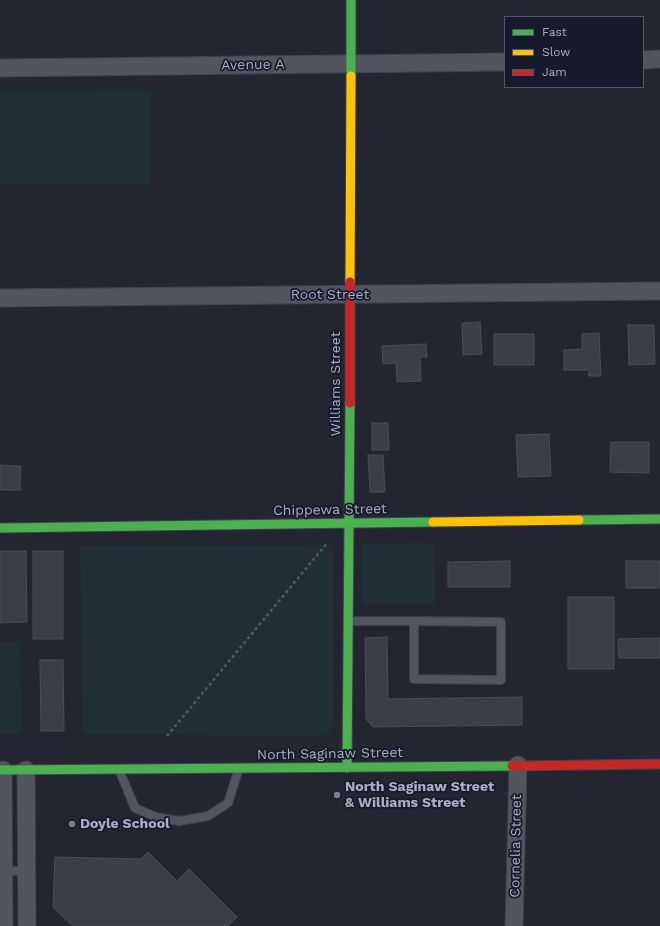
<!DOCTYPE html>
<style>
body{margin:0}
#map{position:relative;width:660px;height:926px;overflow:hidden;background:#232630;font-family:"Work Sans",sans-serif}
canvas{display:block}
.legend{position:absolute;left:504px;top:16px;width:140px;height:72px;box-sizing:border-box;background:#171a2a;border:1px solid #525568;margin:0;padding:5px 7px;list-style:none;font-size:12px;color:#aaaec4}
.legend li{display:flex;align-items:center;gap:8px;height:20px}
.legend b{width:20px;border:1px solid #525568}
</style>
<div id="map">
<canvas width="660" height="926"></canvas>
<ul class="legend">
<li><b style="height:5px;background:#4caf50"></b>Fast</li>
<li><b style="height:5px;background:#ffc107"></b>Slow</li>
<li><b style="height:5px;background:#c62828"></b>Jam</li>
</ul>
</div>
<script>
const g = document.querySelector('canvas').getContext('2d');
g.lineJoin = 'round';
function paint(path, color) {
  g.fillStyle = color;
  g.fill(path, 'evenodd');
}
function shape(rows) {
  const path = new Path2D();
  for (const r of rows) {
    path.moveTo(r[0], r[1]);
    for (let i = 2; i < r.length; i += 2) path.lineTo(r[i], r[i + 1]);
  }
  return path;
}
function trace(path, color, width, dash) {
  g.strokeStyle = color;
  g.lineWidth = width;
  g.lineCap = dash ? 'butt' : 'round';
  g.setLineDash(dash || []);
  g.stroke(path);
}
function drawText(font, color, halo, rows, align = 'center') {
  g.font = font + ' "Work Sans",sans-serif';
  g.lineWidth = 3.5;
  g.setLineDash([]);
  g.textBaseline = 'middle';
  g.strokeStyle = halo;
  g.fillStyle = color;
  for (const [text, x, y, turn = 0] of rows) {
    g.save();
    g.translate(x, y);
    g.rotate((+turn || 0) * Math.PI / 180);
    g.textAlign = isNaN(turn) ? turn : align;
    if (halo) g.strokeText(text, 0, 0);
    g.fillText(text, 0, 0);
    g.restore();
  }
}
paint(shape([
 [151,90,151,184,0,184,0,91],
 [434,543,435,604,362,604,361,544],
 [333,545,333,723,330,731,326,734,319,736,83,734,80,546],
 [0,642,20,642,21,734,0,734]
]), '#202e36');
const building = shape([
 [480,322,482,354,463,355,462,323,480,322],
 [628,325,654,325,655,364,629,365,628,325],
 [599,333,601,376,589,376,589,370,564,370,564,350,582,349,582,334,599,333],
 [494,334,534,334,534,365,494,365,494,334],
 [426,344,427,357,420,357,421,381,397,382,396,363,383,364,382,346,426,344],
 [372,423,388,423,389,450,372,450,372,423],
 [549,434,551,476,518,477,516,435,549,434],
 [611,442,649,442,649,473,610,472,611,442],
 [368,455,383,455,385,492,370,492,368,455],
 [0,465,21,466,20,490,0,490,0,465],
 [0,551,26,551,27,622,0,623,0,551],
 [33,551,63,551,63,639,33,639,33,551],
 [510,561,510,587,448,587,448,562,510,561],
 [626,561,660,561,660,588,626,588,626,561],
 [568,597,614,597,614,669,568,669,568,597],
 [387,637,388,699,522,697,522,725,373,727,366,719,365,638,387,637],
 [660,638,660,658,619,658,618,639,660,638],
 [40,660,63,660,64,731,41,731,40,660],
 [148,852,177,881,189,869,237,917,228,926,73,926,53,907,55,857,141,859,148,852]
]);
paint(building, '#3b3d47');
trace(building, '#4a4d58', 1);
const lane = shape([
 [350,621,414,621,501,622,501,680,414,679,414,621],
 [120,772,135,808,156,817,179,821,208,816,228,803,238,771],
 [2,871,27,871]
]);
const street = shape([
 [643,60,660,59],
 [0,68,505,62],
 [0,298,660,291],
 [3,770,4,926],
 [26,770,27,926],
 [514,926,518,765]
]);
const fast = shape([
 [351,76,351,0],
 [579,520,660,519],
 [0,528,433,522],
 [347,768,350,403],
 [0,770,512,766]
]);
const slow = shape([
 [350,282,351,76],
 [433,522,579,520]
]);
const jam = shape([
 [350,403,350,282],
 [512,766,660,764]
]);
trace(lane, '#3f414a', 10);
trace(street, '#3f414a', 19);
trace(fast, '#3f414a', 11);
trace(slow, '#3f414a', 11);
trace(jam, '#3f414a', 11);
trace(shape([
 [167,736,328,542]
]), '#545861', 2.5, [3, 3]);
trace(lane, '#52545f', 8);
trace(street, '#52545f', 17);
trace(fast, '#4caf50', 9);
trace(slow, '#ffc107', 9);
trace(jam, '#c62828', 9);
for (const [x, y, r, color] of [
 [337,795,4,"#7b7e90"],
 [72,824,4,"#7b7e90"]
]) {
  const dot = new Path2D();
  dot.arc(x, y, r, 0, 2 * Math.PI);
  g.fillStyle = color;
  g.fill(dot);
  trace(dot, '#171a2a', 1.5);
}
drawText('14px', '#aaaec4', '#171a2a', [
 ["Avenue A",253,65,-1],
 ["Root Street",330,295],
 ["Williams Street",336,384,-90],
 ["Chippewa Street",330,510,-1],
 ["North Saginaw Street",330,754,-1],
 ["Cornelia Street",516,846,-89]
]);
drawText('bold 14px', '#aaaec4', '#171a2a', [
 ["North Saginaw Street",345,787],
 ["& Williams Street",345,803],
 ["Doyle School",80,824]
], 'left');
</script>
